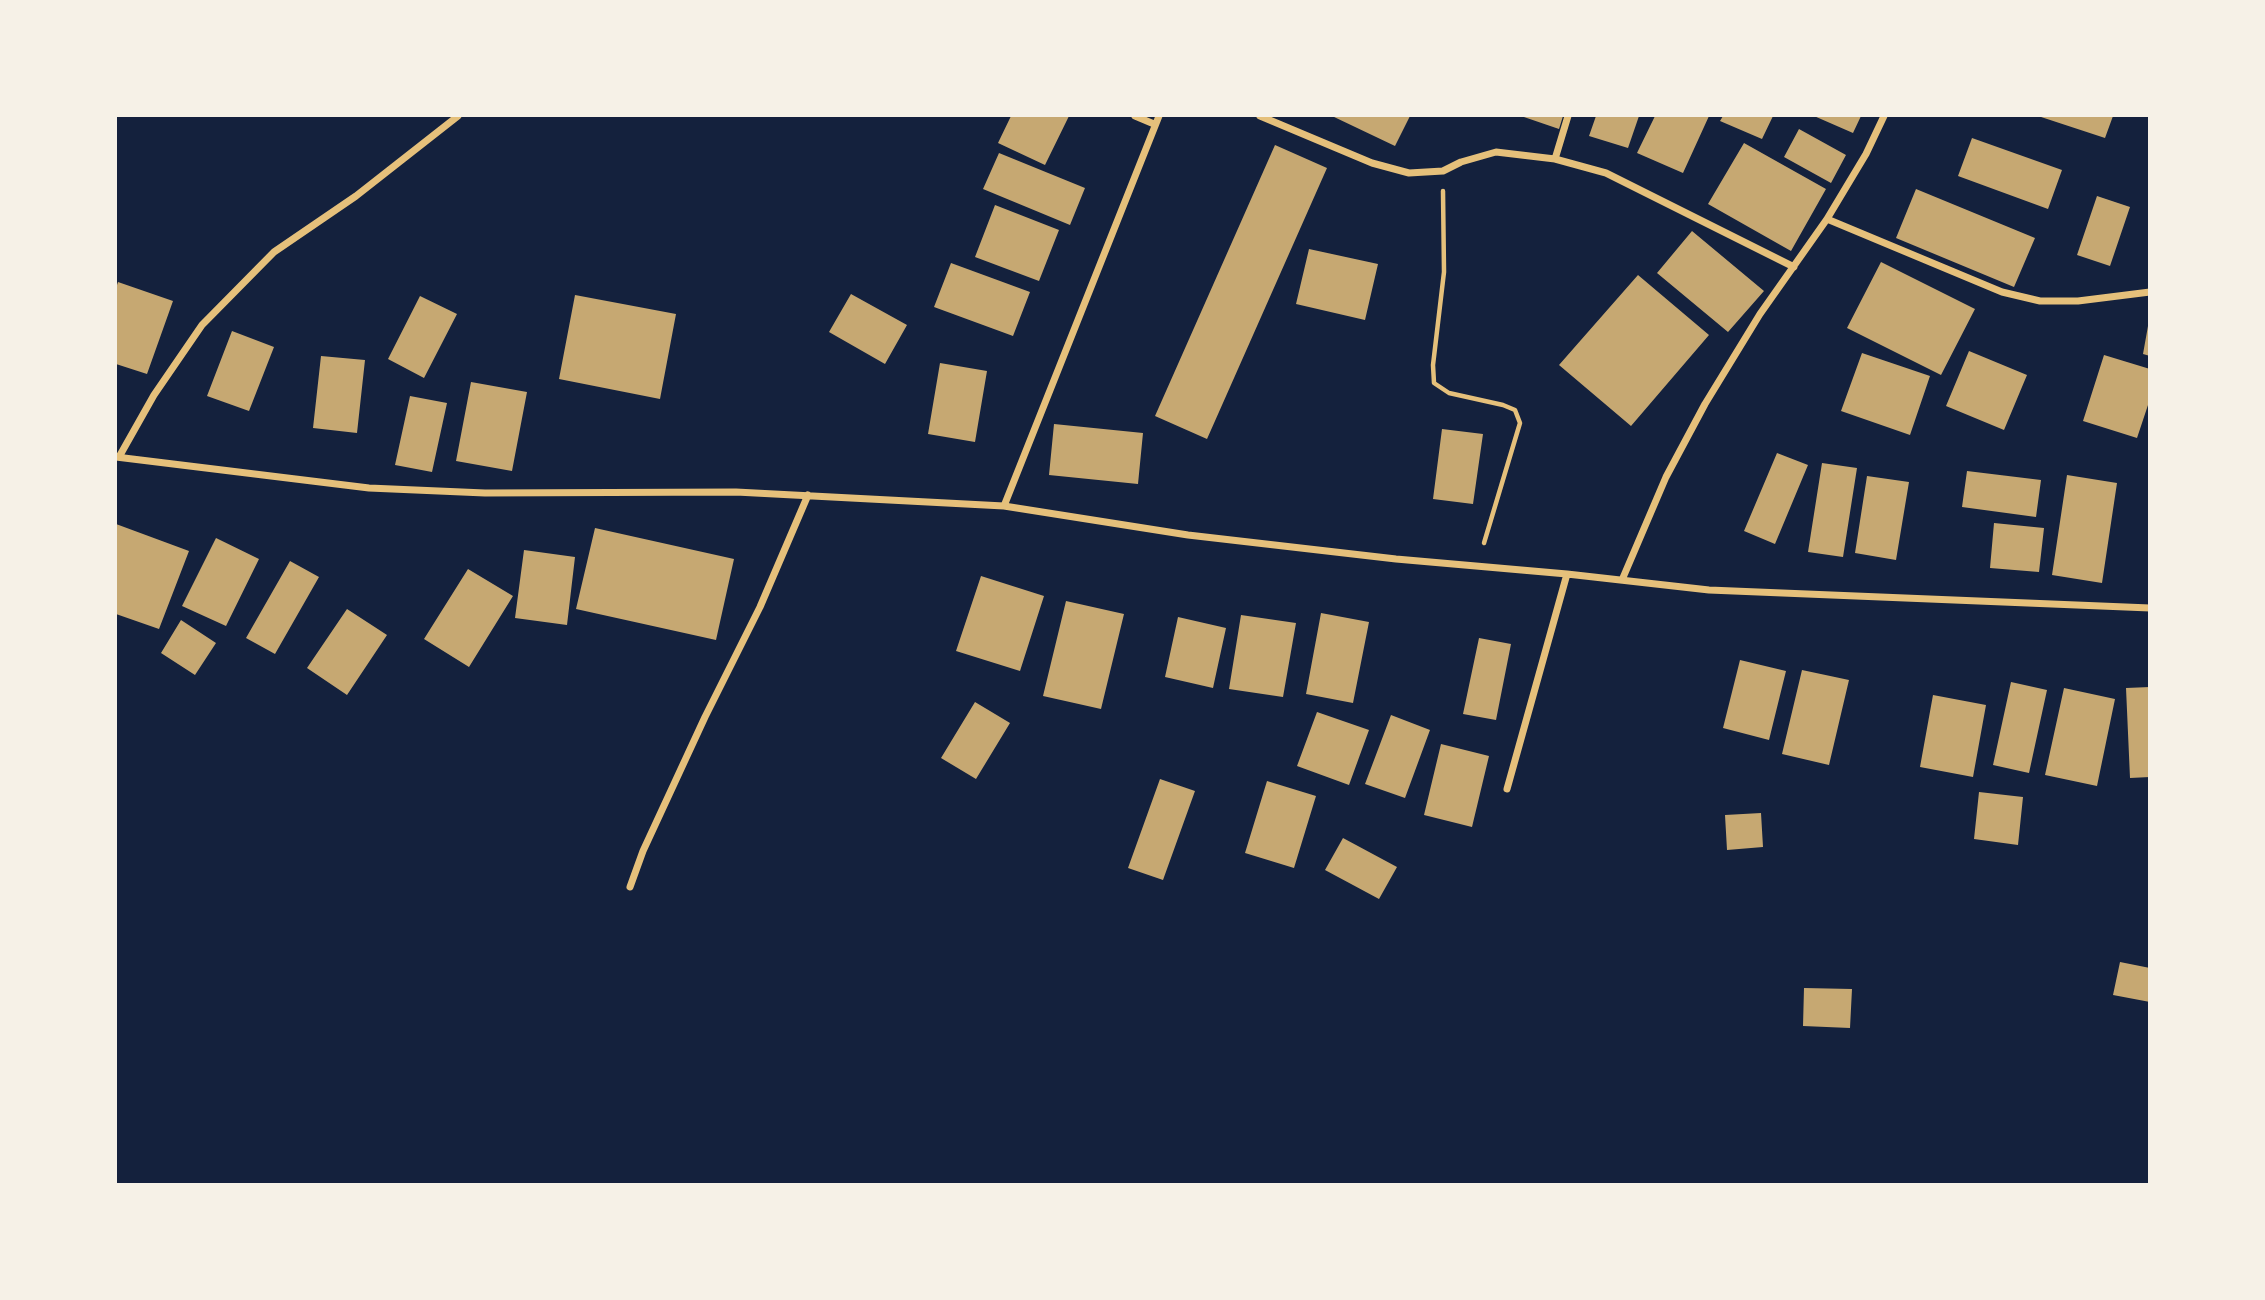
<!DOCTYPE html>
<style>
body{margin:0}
#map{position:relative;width:2265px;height:1300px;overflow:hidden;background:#14213d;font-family:Signika,sans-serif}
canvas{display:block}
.frame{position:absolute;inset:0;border:117px solid #f6f1e7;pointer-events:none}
</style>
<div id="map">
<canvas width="2265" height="1300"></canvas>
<div class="frame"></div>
</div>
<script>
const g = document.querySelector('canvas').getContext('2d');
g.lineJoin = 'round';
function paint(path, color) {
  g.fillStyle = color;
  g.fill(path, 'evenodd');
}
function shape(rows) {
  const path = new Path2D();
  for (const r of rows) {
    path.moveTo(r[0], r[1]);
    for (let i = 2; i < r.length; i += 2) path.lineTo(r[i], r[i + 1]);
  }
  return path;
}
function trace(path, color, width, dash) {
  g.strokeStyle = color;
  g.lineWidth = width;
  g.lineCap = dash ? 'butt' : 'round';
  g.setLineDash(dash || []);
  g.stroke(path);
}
paint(shape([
 [1011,116,1069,116,1045,165,998,143],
 [1332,116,1410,116,1395,146],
 [1521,116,1563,116,1559,129],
 [1596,116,1639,116,1628,148,1589,136],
 [1655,116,1709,116,1683,173,1637,153],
 [1723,116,1773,116,1762,139,1720,121],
 [1814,116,1861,116,1853,133],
 [2038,116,2113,116,2105,138],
 [1799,129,1846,155,1831,183,1784,157],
 [1972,138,2062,170,2048,209,1958,176],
 [1744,143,1826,189,1791,251,1708,204],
 [1275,145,1327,168,1207,439,1155,416],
 [999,153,1085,188,1070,225,983,189],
 [1916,189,2035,238,2014,287,1896,238],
 [2097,196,2130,207,2110,266,2077,255],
 [995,205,1059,230,1039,281,975,257],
 [1692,231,1764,291,1728,332,1657,273],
 [1309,249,1378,264,1365,320,1296,304],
 [1881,262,1975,309,1941,375,1847,328],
 [951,263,1030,292,1013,336,934,307],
 [1638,275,1709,335,1631,426,1559,365],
 [118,282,173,301,147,374,116,364,116,288],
 [851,294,907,325,885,364,829,332],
 [575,295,676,314,660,399,559,379],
 [420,296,457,314,424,378,388,359],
 [2148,326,2150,327,2150,356,2143,354],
 [232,331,274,347,249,411,207,396],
 [1969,351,2027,375,2004,430,1946,406],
 [1862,353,1930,376,1910,435,1841,411],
 [2104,355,2150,369,2150,399,2137,438,2083,421],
 [321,356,365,360,357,433,313,428],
 [940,363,987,371,975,442,928,434],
 [471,382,527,392,512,471,456,461],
 [410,396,447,403,432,472,395,465],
 [1054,424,1143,433,1138,484,1049,475],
 [1442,429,1483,434,1473,504,1433,499],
 [1777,453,1808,465,1775,544,1744,531],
 [1822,463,1857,468,1843,557,1808,552],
 [1967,471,2041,480,2036,517,1962,507],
 [2067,475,2117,483,2102,583,2052,575],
 [1867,476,1909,482,1896,560,1855,553],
 [1994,523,2044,528,2039,572,1990,568],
 [116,524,189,551,159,629,116,614],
 [595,528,734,559,716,640,576,609],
 [216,538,259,559,226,626,182,606],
 [524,550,575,557,567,625,515,618],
 [290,561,319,577,275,654,246,638],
 [468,569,513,596,469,667,424,639],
 [981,576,1044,596,1020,671,956,651],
 [1066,601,1124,614,1101,709,1043,696],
 [347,609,387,635,347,695,307,668],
 [1321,613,1369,622,1353,703,1306,694],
 [1241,615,1296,623,1283,697,1229,689],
 [1178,617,1226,628,1213,688,1165,677],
 [181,620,216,643,195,675,161,653],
 [1479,638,1511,644,1496,720,1463,714],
 [1740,660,1786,671,1769,740,1723,728],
 [1802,670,1849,680,1829,765,1782,754],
 [2011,682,2047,690,2029,773,1993,765],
 [2150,687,2150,777,2130,778,2126,688],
 [2064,688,2115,699,2097,786,2045,775],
 [1933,695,1986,705,1973,777,1920,767],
 [975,702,1010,723,976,779,941,758],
 [1317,712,1369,730,1349,785,1297,766],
 [1391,715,1430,730,1405,798,1365,784],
 [1441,744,1489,756,1472,827,1424,815],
 [1160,779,1195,791,1163,880,1128,868],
 [1267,781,1316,796,1294,868,1245,853],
 [1979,792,2023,797,2018,845,1974,839],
 [1761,813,1763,847,1727,850,1725,815],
 [1343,838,1397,867,1379,899,1325,870],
 [2120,962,2150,968,2150,1002,2113,995],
 [1804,988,1852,989,1850,1028,1803,1026]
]), '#c6a872');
trace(shape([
 [1443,191,1444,272,1433,365,1434,383,1449,393,1503,405,1515,410,1520,423,1484,543]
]), '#e5c07b', 4.5);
trace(shape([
 [1135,116,1154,124],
 [1260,116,1372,163,1409,173,1443,171,1461,162,1496,152,1555,159,1606,173,1794,267],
 [1555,159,1568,116],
 [1827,219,2002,292,2040,301,2078,301,2150,292],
 [116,457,369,488,485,493,736,492,1004,506,1188,535,1396,559,1567,574,1709,590,2150,608],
 [119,457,154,395,202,325,274,252,356,196,458,116],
 [1004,506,1159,116],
 [1622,580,1666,477,1705,404,1760,314,1827,219,1866,154,1884,116],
 [1507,789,1567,574],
 [630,887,643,851,705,717,760,607,808,495]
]), '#e5c07b', 7);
</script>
